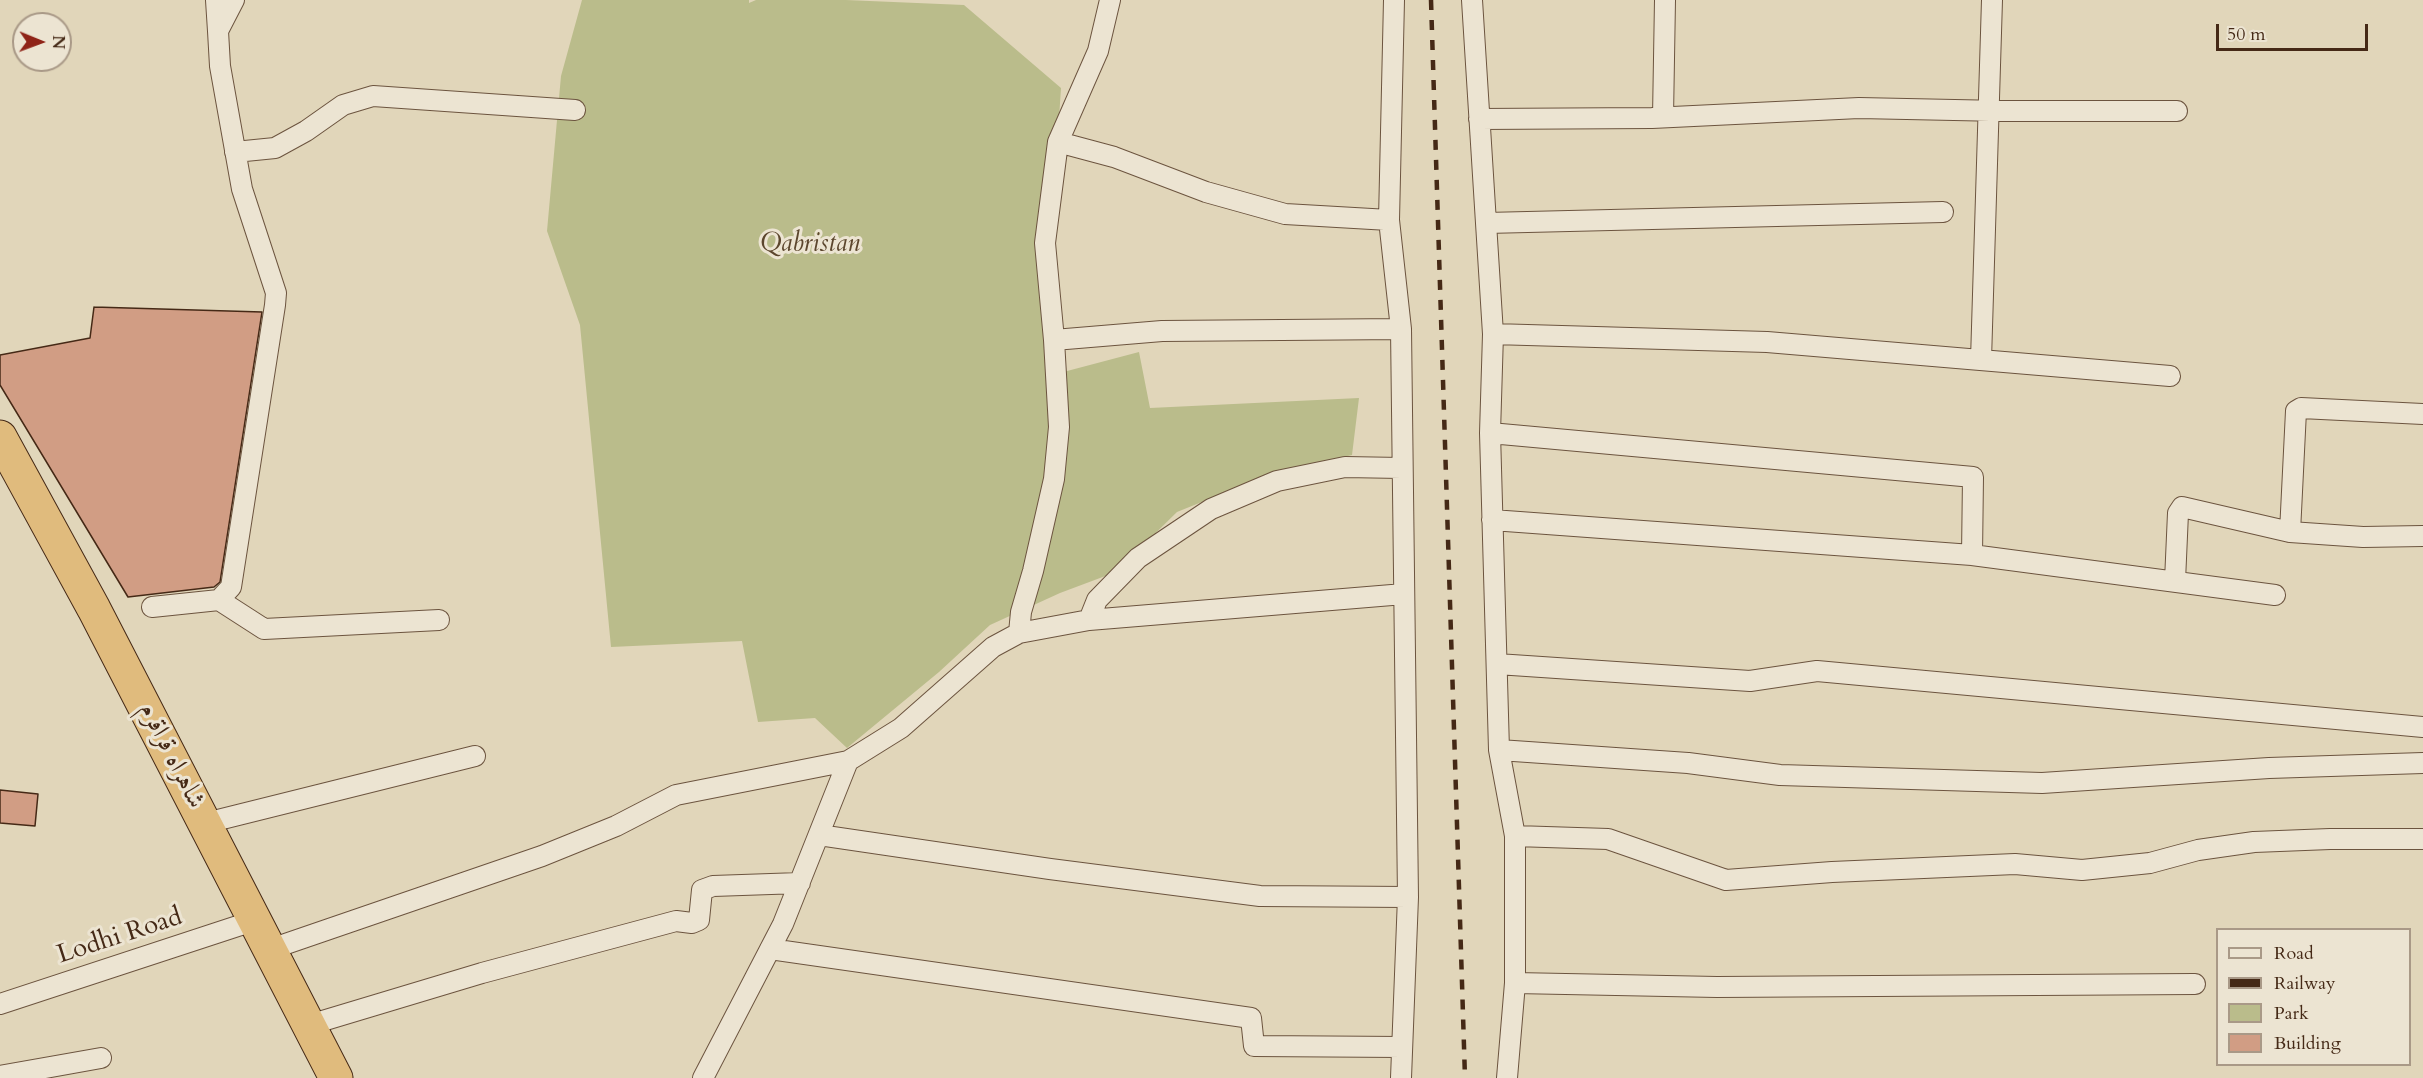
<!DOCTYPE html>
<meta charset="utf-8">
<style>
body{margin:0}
#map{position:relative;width:2423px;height:1078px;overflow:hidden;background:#e1d6ba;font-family:Cardo,serif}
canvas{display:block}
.legend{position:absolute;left:2216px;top:928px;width:195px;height:138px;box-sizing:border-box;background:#ece4d2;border:2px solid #a99987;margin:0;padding:8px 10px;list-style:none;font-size:18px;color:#452916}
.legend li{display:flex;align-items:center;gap:12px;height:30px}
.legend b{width:30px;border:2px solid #a99987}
.north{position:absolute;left:12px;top:12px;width:60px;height:60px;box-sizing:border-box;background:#ece4d2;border:2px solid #a99987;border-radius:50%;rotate:91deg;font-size:16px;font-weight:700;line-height:24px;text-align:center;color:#452916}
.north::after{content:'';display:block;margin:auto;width:21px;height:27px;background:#8f2418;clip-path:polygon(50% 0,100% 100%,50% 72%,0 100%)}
.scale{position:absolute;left:2216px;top:24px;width:152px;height:27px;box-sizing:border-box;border:3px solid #452916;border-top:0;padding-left:8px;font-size:18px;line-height:21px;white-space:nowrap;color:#452916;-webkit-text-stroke:4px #ece4d2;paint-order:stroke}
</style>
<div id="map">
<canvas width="2423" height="1078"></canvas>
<ul class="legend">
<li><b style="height:8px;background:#ece4d2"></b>Road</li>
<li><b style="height:8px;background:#452916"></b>Railway</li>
<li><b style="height:16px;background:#babc8b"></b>Park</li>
<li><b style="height:16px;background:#d19d84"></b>Building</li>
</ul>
<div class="north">N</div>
<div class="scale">50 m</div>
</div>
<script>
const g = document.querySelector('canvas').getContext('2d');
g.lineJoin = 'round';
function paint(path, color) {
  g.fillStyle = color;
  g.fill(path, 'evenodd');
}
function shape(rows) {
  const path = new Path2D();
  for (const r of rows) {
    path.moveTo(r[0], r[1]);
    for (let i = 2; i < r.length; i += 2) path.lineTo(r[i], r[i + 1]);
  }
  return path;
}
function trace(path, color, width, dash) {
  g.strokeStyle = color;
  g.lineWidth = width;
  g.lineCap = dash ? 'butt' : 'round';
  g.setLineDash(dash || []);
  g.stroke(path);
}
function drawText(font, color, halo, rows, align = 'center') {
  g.font = font + ' Cardo,Amiri,serif';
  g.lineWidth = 6;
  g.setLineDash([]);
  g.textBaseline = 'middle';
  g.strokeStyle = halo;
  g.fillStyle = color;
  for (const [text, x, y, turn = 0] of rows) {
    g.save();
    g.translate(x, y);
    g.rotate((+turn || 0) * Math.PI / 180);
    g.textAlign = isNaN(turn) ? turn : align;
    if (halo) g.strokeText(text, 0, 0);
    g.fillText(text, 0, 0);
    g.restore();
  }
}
paint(shape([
 [582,0,749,0,749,3,756,0,846,0,964,5,1061,88,1053,210,1052,375,1139,352,1150,408,1359,398,1352,455,1266,476,1177,512,1116,572,1060,593,990,625,939,672,847,748,815,718,758,722,742,641,611,647,580,325,547,231,561,76]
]), '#babc8b');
const building = shape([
 [94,307,262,312,220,582,214,587,128,597,0,385,0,355,90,338,94,307],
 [0,790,38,794,35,826,0,823,0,790]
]);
paint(building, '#d19d84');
trace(building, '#452916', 1.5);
const minor = shape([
 [216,0,218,31],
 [1394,0,1389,220,1401,329,1408,897,1401,1078],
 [1472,0,1486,223],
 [1663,117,1665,0],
 [1479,119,1652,118,1859,108,2002,111,2177,111],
 [1058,142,1098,51,1110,0],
 [235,152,275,148,306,131,343,105,373,96,575,110],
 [1493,334,1767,342,2170,376],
 [1054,340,1162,331,1401,329],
 [1981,360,1992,0],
 [1490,433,1973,477,1972,555],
 [1492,520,1972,555,2275,595],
 [2290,532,2363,537,2423,536],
 [2175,581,2178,513,2182,507,2290,532,2296,411,2301,408,2423,414],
 [219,600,264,629,439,620],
 [152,607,219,600,231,587,275,305,276,293,242,189,220,66,218,31,234,0],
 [1089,620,1097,600,1138,558,1211,509,1277,481,1345,467,1401,468],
 [1019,633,1021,612,1033,571,1054,479,1059,427,1054,340,1045,243,1058,142,1114,157,1206,192,1285,214,1389,220],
 [1497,664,1750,681,1817,671,2423,727],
 [1499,750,1688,763,1780,775,2042,783,2269,768,2423,763],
 [206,823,475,756],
 [819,835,1050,869,1260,896,1408,897],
 [1515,836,1608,839,1726,880,1832,872,2015,864,2082,870,2150,863,2198,850,2254,842,2330,839,2422,839],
 [271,949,542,856,616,826,676,795,848,761,901,728,993,647,1019,633,1089,620,1404,594],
 [770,949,1251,1018,1254,1046,1402,1047],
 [1515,983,1717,987,2195,984],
 [0,1004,256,920],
 [309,1025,482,973,676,921,692,923,699,920,702,890,713,886,800,883],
 [0,1076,101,1058],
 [703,1078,783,924,848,761],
 [1507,1078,1515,983,1515,836,1499,750,1490,433,1493,334,1486,223,1943,212]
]);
const trunk = shape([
 [0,437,94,609,336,1078]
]);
trace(minor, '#6c543f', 22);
trace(trunk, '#452916', 35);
trace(minor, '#ece4d2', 20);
trace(trunk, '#e0bb7d', 33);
trace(shape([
 [1431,0,1465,1078]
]), '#452916', 4.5, [10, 10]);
drawText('italic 26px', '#5c462d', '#ece4d2', [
 ["Qabristan",810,245]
]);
drawText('26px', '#452916', '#ece4d2', [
 ["شاہراہ قراقرم",171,756,63],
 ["Lodhi Road",120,937,-18]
]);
</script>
